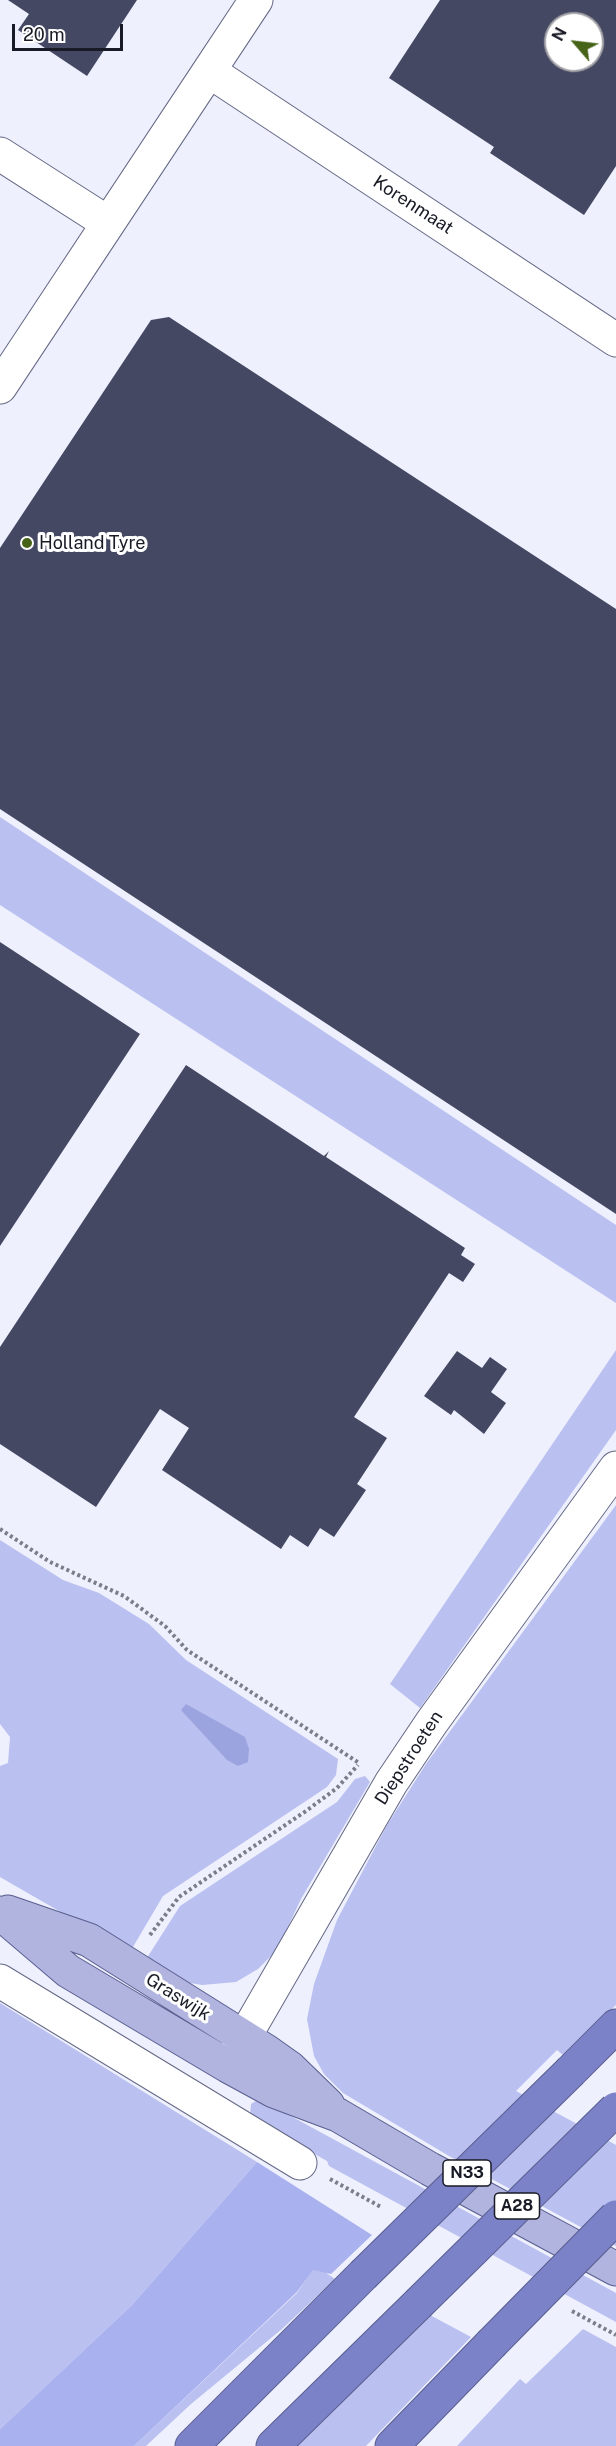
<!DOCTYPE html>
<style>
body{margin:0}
#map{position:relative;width:616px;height:2446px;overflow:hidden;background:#eef0fe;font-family:"Public Sans",sans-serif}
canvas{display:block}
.north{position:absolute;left:544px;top:12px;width:60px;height:60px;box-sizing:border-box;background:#fff;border:2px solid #a3a3a8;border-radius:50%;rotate:298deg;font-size:16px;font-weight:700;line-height:24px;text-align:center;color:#181a25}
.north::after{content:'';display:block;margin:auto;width:21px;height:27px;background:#466417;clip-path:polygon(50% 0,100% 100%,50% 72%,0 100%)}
.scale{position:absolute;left:12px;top:24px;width:111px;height:27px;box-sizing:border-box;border:3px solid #181a25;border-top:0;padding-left:8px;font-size:18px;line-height:21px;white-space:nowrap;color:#181a25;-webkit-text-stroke:4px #fff;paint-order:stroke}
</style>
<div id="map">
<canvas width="616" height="2446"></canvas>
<div class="north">N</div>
<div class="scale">20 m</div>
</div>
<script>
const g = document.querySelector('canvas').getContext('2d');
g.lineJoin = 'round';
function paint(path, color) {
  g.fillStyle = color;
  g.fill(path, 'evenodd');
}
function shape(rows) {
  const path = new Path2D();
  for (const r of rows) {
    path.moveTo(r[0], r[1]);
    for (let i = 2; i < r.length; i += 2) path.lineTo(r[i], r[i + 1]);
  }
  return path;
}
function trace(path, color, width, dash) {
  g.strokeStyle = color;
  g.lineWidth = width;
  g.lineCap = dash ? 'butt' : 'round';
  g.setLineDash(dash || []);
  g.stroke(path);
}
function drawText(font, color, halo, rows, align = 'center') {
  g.font = font + ' "Public Sans",sans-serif';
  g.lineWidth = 6;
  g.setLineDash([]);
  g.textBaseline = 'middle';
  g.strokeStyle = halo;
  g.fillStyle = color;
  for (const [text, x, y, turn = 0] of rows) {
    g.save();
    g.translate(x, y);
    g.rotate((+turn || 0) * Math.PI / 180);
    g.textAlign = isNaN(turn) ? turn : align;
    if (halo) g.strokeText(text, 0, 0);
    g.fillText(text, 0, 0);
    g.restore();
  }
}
paint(shape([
 [0,817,616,1225,616,1303,0,905],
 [616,1350,616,1430,420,1708,390,1684],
 [616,1505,616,2005,567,2053,563,2055,557,2050,516,2091,616,2145,616,2246,449,2156,343,2093,324,2074,314,2056,307,2019,314,1984,337,1920,387,1825,426,1764],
 [0,1540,63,1580,99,1593,149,1624,186,1660,338,1759,336,1775,327,1787,163,1896,130,1952,0,1877,0,1766,8,1763,10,1737,0,1724],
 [365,1776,370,1782,301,1899,277,1950,258,1969,236,1982,202,1985,178,1981,145,1961,180,1906,337,1802,355,1779],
 [0,2003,257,2162,132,2305,0,2429],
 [256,2101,265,2102,616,2293,616,2322,329,2166,327,2161,250,2117,251,2104],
 [313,2269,322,2270,335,2279,282,2329,191,2404,146,2446,134,2446,297,2293],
 [428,2314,471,2337,366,2446,293,2446],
 [583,2329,616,2347,616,2446,457,2446,520,2379,526,2384]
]), '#bac0ef');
paint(shape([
 [257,2162,372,2235,331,2274,313,2270,297,2292,134,2446,0,2446,0,2429,132,2305]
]), '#aab1ef');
paint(shape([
 [186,1704,245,1737,249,1749,248,1762,238,1766,227,1760,181,1710]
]), '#9ca4e0');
paint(shape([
 [8,0,137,0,87,76,18,30,29,14],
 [440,0,616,0,616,166,584,215,490,153,494,147,389,78],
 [556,24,592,24,592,60,556,60],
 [169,317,616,609,616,1214,0,809,0,548,151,320],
 [0,942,140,1034,0,1246],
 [186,1065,324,1156,329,1151,326,1157,465,1248,461,1255,475,1264,463,1282,449,1273,354,1417,387,1438,357,1484,366,1490,334,1537,320,1528,308,1547,290,1535,281,1549,162,1470,189,1428,160,1409,96,1507,0,1444,0,1347],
 [457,1351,482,1368,490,1357,507,1369,491,1392,506,1403,484,1434,454,1410,451,1415,424,1396]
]), '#444862');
const minor = shape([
 [256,0,209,71,616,340],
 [0,154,108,223],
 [0,387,209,71],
 [0,1981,300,2163],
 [230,2062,391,1783,432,1722,616,1468]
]);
const major = shape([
 [8,1912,89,1940,266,2051,290,2068,328,2105],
 [0,1913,68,1971,228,2066,274,2091,338,2115,430,2169,616,2269]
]);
const highway = shape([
 [571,2071,616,2026],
 [192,2446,363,2275],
 [273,2446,418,2304],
 [392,2446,491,2344]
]);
trace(minor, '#646884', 35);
trace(major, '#595e8f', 35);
trace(highway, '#595e8f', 35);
trace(shape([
 [0,1529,50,1562,124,1596,165,1626,187,1650,359,1763],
 [150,1935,179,1897,306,1811,337,1788,358,1765],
 [330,2179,381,2207],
 [572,2311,616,2335]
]), '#7b7d89', 4, [3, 3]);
trace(minor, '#fff', 33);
trace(major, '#b0b4de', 33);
trace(highway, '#7c82c8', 33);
const highwayBridge = shape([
 [363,2275,571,2071],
 [418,2304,616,2109],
 [491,2344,616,2217]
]);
trace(highwayBridge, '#595e8f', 35, []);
trace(highwayBridge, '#7c82c8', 33);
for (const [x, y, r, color] of [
 [27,543,6,"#466417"]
]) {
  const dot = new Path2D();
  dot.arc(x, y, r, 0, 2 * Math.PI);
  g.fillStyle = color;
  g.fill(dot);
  trace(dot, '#fff', 2);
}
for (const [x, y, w] of [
 [467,2173,48],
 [517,2206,45]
]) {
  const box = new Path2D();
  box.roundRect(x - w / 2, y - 13, w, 26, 4.5);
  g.fillStyle = '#fff';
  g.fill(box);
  trace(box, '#181a25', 1.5);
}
drawText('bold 16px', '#181a25', null, [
 ["N33",467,2173],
 ["A28",517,2206]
]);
drawText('18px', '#181a25', '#fff', [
 ["Korenmaat",413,205,33],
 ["Diepstroeten",409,1758,-57],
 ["Graswijk",178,1997,32]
]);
drawText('18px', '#181a25', '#fff', [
 ["Holland Tyre",39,543]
], 'left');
</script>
